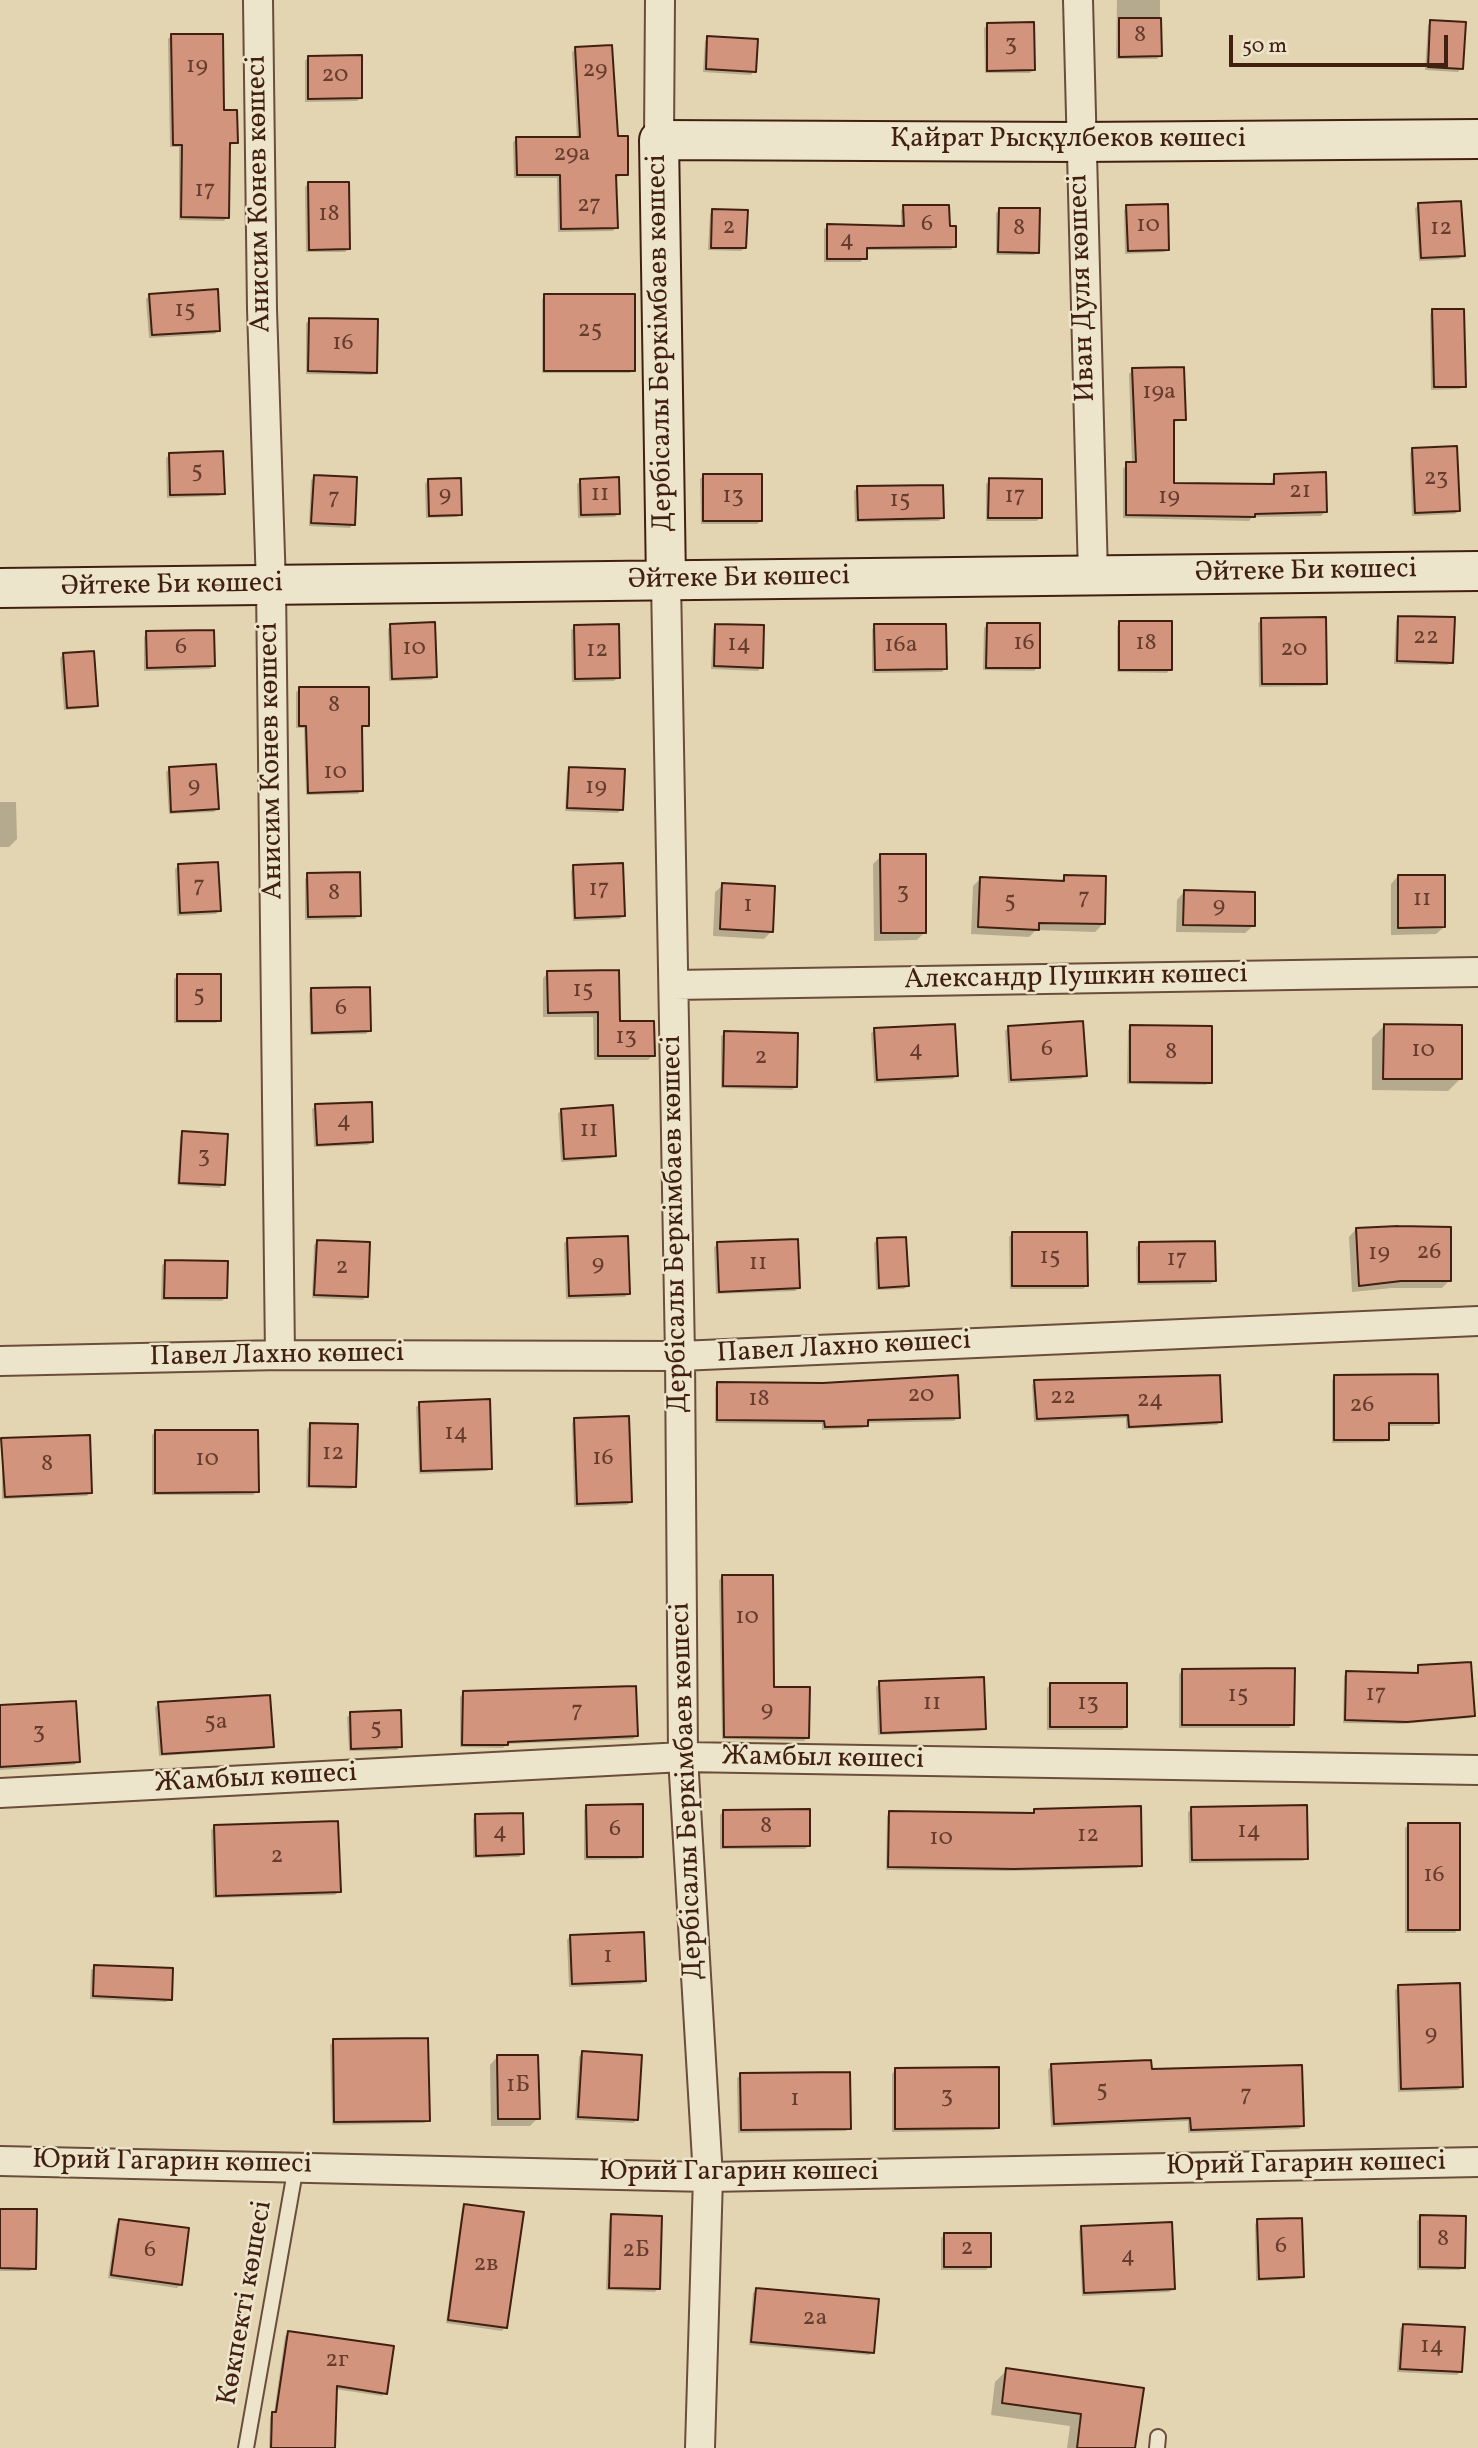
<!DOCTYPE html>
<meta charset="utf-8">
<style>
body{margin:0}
#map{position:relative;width:1478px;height:2448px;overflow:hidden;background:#e3d5b1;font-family:Vollkorn,serif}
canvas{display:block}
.scale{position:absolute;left:1229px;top:35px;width:219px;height:32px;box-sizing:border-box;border:4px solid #412012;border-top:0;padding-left:9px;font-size:21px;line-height:24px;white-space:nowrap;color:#412012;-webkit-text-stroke:5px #ede4cc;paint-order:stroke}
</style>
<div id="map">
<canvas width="1478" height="2448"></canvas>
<div class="scale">50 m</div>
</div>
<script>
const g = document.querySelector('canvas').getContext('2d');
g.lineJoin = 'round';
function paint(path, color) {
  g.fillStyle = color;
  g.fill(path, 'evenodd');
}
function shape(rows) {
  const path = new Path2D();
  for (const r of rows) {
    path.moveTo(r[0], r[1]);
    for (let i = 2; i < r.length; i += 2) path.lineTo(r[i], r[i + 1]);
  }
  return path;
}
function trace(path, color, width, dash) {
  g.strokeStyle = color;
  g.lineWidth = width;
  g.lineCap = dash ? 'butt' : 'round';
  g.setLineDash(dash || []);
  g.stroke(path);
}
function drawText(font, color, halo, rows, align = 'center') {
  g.font = font + ' Vollkorn,serif';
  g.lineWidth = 5;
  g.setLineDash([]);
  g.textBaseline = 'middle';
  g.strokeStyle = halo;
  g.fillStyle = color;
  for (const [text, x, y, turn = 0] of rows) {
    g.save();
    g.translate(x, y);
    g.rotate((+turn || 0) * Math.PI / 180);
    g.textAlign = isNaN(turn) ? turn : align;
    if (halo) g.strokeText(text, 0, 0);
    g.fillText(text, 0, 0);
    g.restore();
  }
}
paint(shape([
 [1117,0,1160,0,1160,56,1157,59,1116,59],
 [1431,22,1461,68,1458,72,1425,70,1428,25],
 [988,25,1034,69,1030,73,985,73,984,28],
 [172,35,222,112,236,143,228,146,227,217,224,221,179,220,179,147,170,147,168,39],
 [708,38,754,71,751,75,703,72,705,41],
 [576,49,617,138,626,174,615,178,616,227,613,231,558,232,557,178,514,178,513,142,517,139,577,138,572,52],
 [308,57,361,98,357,101,305,102,305,61],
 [308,184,348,249,345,252,306,252,305,187],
 [1419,205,1463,255,1459,259,1419,261,1415,208],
 [904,207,948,228,954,246,951,250,865,250,861,262,824,262,824,229,828,226,901,227,901,210],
 [1127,207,1167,249,1164,252,1125,254,1124,210],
 [1000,209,1037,252,1034,255,996,255,996,213],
 [713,211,745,248,741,251,708,250,710,214],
 [150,295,218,330,215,334,149,338,146,299],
 [545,296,633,370,630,373,542,373,542,299],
 [1433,311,1464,386,1460,389,1431,390,1430,314],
 [310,320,375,372,372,375,306,374,306,323],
 [1133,370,1184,419,1172,423,1172,485,1270,486,1274,475,1325,512,1321,516,1252,517,1249,521,1123,518,1123,468,1132,464,1129,374],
 [1413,450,1458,511,1455,514,1412,516,1410,453],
 [169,455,223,493,219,496,167,498,166,458],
 [704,475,761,521,757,524,701,524,700,479],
 [314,477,353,524,350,528,309,526,311,480],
 [428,480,461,514,457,517,426,518,425,484],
 [581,480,618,513,615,517,578,518,577,484],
 [990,480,1040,518,1037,521,986,521,986,484],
 [858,488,942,517,939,521,855,522,854,491],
 [1399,617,1451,662,1448,665,1394,664,1396,621],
 [1262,620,1325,683,1322,686,1259,687,1258,623],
 [1120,623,1170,669,1167,673,1117,672,1117,626],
 [987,625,1038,667,1034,671,983,670,984,628],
 [391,626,435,676,432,680,389,681,388,629],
 [716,626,761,667,758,671,711,669,713,629],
 [875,626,945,669,942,672,872,673,872,629],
 [575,627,618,677,614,681,572,682,571,630],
 [147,633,214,666,210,669,144,671,144,637],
 [64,654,96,705,92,708,64,710,60,658],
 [300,689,367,725,360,729,361,790,358,794,306,795,304,728,296,728,296,692],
 [170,768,217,809,214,812,169,814,166,772],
 [570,768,621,810,618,813,565,811,567,772],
 [0,802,16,802,17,839,9,847,0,847],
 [881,856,925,932,917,940,874,941,873,864],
 [178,866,219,910,216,914,177,916,175,869],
 [574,867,623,915,620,919,573,921,571,871],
 [308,875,359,915,355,919,305,920,305,879],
 [1398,876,1444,927,1436,934,1391,935,1391,884],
 [1064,877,1103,924,1095,932,1036,930,1029,937,971,934,973,886,981,878,1059,882],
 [723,885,772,931,764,939,713,936,715,892],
 [1184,892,1253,926,1245,933,1176,932,1177,900],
 [548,973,618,1023,653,1055,648,1060,594,1060,593,1017,543,1017,543,978],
 [178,976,219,1020,216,1023,174,1023,174,979],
 [312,990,369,1030,366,1034,310,1035,309,993],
 [1384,1026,1460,1079,1448,1091,1372,1090,1372,1038],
 [1009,1027,1085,1075,1081,1079,1008,1083,1005,1031],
 [1131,1027,1210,1082,1206,1085,1127,1084,1128,1030],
 [875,1030,957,1075,953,1079,874,1083,871,1033],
 [725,1033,795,1087,792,1090,721,1088,721,1036],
 [316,1106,372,1142,368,1145,314,1147,312,1109],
 [561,1110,615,1155,611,1158,561,1162,558,1114],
 [183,1133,223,1184,220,1188,177,1185,180,1137],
 [1356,1229,1450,1280,1442,1288,1392,1288,1352,1292,1349,1237],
 [1013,1233,1086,1286,1083,1289,1010,1289,1009,1237],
 [568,1240,628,1293,625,1297,566,1299,564,1243],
 [877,1240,907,1286,904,1289,876,1290,874,1243],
 [317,1242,366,1296,363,1300,312,1298,314,1245],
 [718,1244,798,1288,795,1291,716,1294,714,1247],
 [1140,1244,1214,1280,1211,1284,1137,1285,1136,1247],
 [166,1262,225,1298,222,1301,161,1300,162,1265],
 [1335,1377,1437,1422,1433,1426,1387,1426,1387,1439,1384,1442,1332,1443,1332,1380],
 [1035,1382,1220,1421,1217,1425,1126,1429,1126,1418,1034,1422,1032,1385],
 [718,1384,958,1417,954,1421,866,1423,863,1428,822,1430,822,1424,715,1423,715,1387],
 [420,1404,490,1468,487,1471,419,1474,416,1407],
 [575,1420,631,1502,627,1505,574,1507,572,1423],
 [311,1425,355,1486,351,1489,306,1488,307,1429],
 [155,1432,257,1491,253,1495,152,1495,152,1435],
 [2,1440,90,1492,87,1496,2,1499],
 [722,1577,772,1689,808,1737,804,1741,722,1739,719,1580],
 [1419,1667,1473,1715,1470,1718,1402,1724,1343,1723,1344,1676,1347,1673,1416,1674],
 [1183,1670,1293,1724,1289,1728,1179,1728,1179,1674],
 [880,1683,984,1728,980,1731,878,1735,876,1687],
 [1051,1684,1125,1727,1122,1730,1047,1730,1047,1688],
 [464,1693,637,1735,633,1739,506,1744,503,1748,460,1747,460,1697],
 [159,1704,272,1746,268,1749,159,1756,155,1707],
 [0,1707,78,1762,74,1765,0,1770],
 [351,1714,400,1746,397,1750,349,1751,347,1717],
 [587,1807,641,1856,638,1859,584,1860,584,1810],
 [1192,1809,1306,1858,1303,1861,1189,1863,1188,1812],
 [724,1811,808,1846,805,1849,720,1849,720,1815],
 [1034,1811,1140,1865,1137,1868,1009,1871,886,1870,887,1816,890,1813,1031,1814],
 [476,1816,522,1854,519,1857,473,1858,473,1819],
 [1408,1825,1458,1929,1455,1933,1405,1933,1405,1828],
 [214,1827,339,1891,335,1895,213,1898,211,1830],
 [570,1936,645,1980,641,1984,569,1987,567,1940],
 [95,1967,170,1999,166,2002,90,1999,91,1970],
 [1398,1987,1462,2087,1458,2090,1398,2092,1395,1990],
 [334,2041,428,2120,424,2123,332,2125,330,2045],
 [582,2053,637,2120,633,2123,575,2120,579,2057],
 [497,2057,538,2118,530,2126,491,2126,490,2065],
 [1051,2066,1150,2071,1303,2125,1299,2129,1188,2133,1188,2121,1051,2127,1048,2070],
 [895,2070,998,2127,994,2130,892,2132,892,2074],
 [741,2075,849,2128,846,2131,738,2133,737,2078],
 [465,2206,505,2327,502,2331,446,2323,462,2209],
 [0,2211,34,2268,30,2271,0,2271],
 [612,2216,658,2288,655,2292,606,2290,609,2220],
 [1421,2217,1463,2267,1460,2270,1417,2270,1417,2221],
 [119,2221,180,2285,177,2288,108,2278,116,2224],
 [1258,2221,1303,2276,1299,2279,1256,2281,1255,2224],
 [1082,2228,1173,2289,1169,2292,1082,2296,1079,2231],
 [945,2234,989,2267,986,2270,941,2270,941,2238],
 [757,2290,873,2352,869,2355,749,2345,753,2293],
 [1403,2325,1460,2372,1457,2375,1397,2372,1400,2329],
 [288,2333,385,2393,382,2396,335,2389,333,2448,269,2448,270,2417,274,2413,285,2336],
 [1007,2370,1142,2389,1134,2448,1067,2448,1070,2426,991,2415,995,2382]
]), '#0003');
const building = shape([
 [1119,18,1161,18,1162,56,1119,57,1119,18],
 [1430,20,1466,22,1463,69,1428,67,1430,20],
 [1034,22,1035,70,987,71,987,23,1034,22],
 [171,34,223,34,224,110,237,110,238,143,230,143,229,218,181,217,182,145,173,145,171,34],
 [707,36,758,39,756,72,706,69,707,36],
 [612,45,618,136,628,136,628,175,616,175,618,228,561,229,560,175,517,175,516,137,580,137,575,47,612,45],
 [362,55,362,98,308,99,308,56,362,55],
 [308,182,349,182,350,249,309,250,308,182],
 [1461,201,1465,256,1421,258,1418,203,1461,201],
 [1168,204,1169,250,1128,251,1126,205,1168,204],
 [903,205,949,205,950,226,956,226,956,247,867,248,867,259,827,259,827,224,904,226,903,205],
 [999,208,1040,208,1039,253,998,252,999,208],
 [712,209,748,210,746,248,711,248,712,209],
 [218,289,220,331,152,335,149,294,218,289],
 [544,294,635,294,635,371,544,371,544,294],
 [1432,309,1464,309,1466,387,1434,387,1432,309],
 [309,318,378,319,377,373,308,371,309,318],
 [1184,367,1186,420,1174,420,1174,483,1274,484,1274,474,1326,472,1327,512,1255,514,1255,517,1126,515,1126,462,1136,462,1132,368,1184,367],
 [1457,446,1460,511,1415,513,1412,448,1457,446],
 [223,451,225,494,170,495,169,453,223,451],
 [703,474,762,474,762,521,703,521,703,474],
 [314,475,357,477,355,525,311,523,314,475],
 [619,477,620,514,581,515,580,479,619,477],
 [461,478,462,515,429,516,428,479,461,478],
 [989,478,1042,479,1042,518,988,518,989,478],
 [943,485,944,518,858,520,857,486,943,485],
 [1398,616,1455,617,1453,663,1397,661,1398,616],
 [1326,617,1327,684,1262,684,1261,618,1326,617],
 [1119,621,1172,621,1172,670,1119,670,1119,621],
 [435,622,437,677,392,679,390,624,435,622],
 [987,623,1040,623,1040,668,986,668,987,623],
 [619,624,620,678,575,679,574,625,619,624],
 [715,624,764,625,763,668,714,666,715,624],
 [874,624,946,624,947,669,875,670,874,624],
 [214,630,215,666,147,668,146,631,214,630],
 [94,651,98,706,67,708,63,653,94,651],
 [299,687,369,687,369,726,362,726,363,791,308,793,306,726,299,726,299,687],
 [216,764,219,809,171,812,169,767,216,764],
 [569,767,625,769,623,810,567,808,569,767],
 [880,854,926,854,926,933,881,933,880,854],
 [218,862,221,911,180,913,178,864,218,862],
 [623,863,625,916,575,918,573,865,623,863],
 [360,872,361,916,308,917,307,873,360,872],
 [1064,875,1106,876,1105,924,1039,923,1039,930,978,927,980,877,1064,881,1064,875],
 [1398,875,1445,875,1445,927,1398,928,1398,875],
 [722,883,775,886,773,932,720,929,722,883],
 [1184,890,1255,892,1255,926,1183,925,1184,890],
 [619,970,620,1021,654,1021,655,1056,598,1056,598,1012,548,1013,547,971,619,970],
 [177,974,221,974,221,1021,177,1021,177,974],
 [370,987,371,1031,312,1033,311,988,370,987],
 [1083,1021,1087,1076,1011,1080,1008,1026,1083,1021],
 [955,1024,958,1076,877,1080,874,1028,955,1024],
 [1384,1024,1462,1025,1462,1079,1383,1079,1384,1024],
 [1130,1025,1212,1026,1212,1083,1130,1082,1130,1025],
 [724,1031,798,1033,797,1087,723,1086,724,1031],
 [372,1102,373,1142,317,1145,315,1104,372,1102],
 [613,1105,616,1156,564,1159,561,1109,613,1105],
 [182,1131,228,1134,225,1185,179,1183,182,1131],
 [1398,1226,1451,1227,1451,1281,1401,1281,1359,1286,1356,1228,1398,1226],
 [1012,1232,1087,1232,1088,1286,1012,1286,1012,1232],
 [628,1236,630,1294,569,1296,567,1238,628,1236],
 [906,1237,909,1286,879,1288,877,1238,906,1237],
 [798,1239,800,1288,719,1292,717,1242,798,1239],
 [317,1240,370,1242,368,1297,314,1295,317,1240],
 [1215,1241,1216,1281,1139,1282,1139,1242,1215,1241],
 [165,1260,228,1261,227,1298,164,1298,165,1260],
 [1438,1374,1439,1423,1389,1423,1389,1440,1334,1440,1334,1375,1438,1374],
 [958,1375,960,1418,868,1420,868,1426,825,1427,824,1421,717,1420,717,1382,823,1383,958,1375],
 [1220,1375,1222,1422,1129,1427,1128,1415,1037,1419,1034,1380,1220,1375],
 [490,1399,492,1469,421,1471,419,1402,490,1399],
 [629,1416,632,1502,577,1504,574,1418,629,1416],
 [310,1423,358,1424,356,1487,309,1486,310,1423],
 [155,1430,258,1430,259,1492,155,1493,155,1430],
 [90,1435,92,1493,5,1497,1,1438,90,1435],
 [722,1575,773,1575,774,1687,810,1687,809,1738,724,1737,722,1575],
 [1471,1662,1475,1716,1407,1722,1345,1720,1346,1671,1418,1673,1418,1665,1471,1662],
 [1295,1668,1294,1725,1182,1725,1182,1669,1295,1668],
 [984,1677,986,1729,881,1733,879,1681,984,1677],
 [1050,1683,1127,1683,1127,1727,1050,1727,1050,1683],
 [636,1686,638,1736,508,1742,508,1745,462,1745,463,1691,636,1686],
 [270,1695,274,1747,162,1754,158,1702,270,1695],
 [76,1701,80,1762,0,1767,0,1705,76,1701],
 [401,1710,402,1747,351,1749,350,1712,401,1710],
 [643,1804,643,1857,587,1857,586,1805,643,1804],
 [1307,1805,1308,1859,1192,1860,1191,1807,1307,1805],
 [1141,1806,1142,1866,1014,1869,888,1867,889,1811,1034,1813,1034,1809,1141,1806],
 [810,1809,810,1846,723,1847,723,1810,810,1809],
 [523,1813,524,1854,476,1856,475,1814,523,1813],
 [338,1821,341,1892,216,1896,214,1825,338,1821],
 [1408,1823,1460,1823,1460,1930,1408,1930,1408,1823],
 [644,1932,646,1981,572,1984,570,1935,644,1932],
 [94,1965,173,1968,172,2000,93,1996,94,1965],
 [1460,1983,1463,2087,1401,2089,1398,1985,1460,1983],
 [428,2038,430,2121,334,2122,333,2039,428,2038],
 [582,2051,642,2055,638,2120,578,2117,582,2051],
 [497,2055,538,2055,540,2119,498,2119,497,2055],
 [1151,2060,1152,2069,1302,2065,1304,2126,1191,2130,1190,2118,1054,2124,1051,2064,1151,2060],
 [999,2067,999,2128,895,2129,895,2068,999,2067],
 [850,2072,851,2129,741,2130,740,2073,850,2072],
 [464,2204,524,2212,507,2328,448,2320,464,2204],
 [0,2209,37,2209,36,2269,0,2268,0,2209],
 [611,2214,662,2216,660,2289,609,2288,611,2214],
 [1420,2215,1466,2216,1465,2268,1420,2267,1420,2215],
 [1302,2218,1304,2277,1259,2279,1257,2219,1302,2218],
 [119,2219,189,2228,182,2285,111,2275,119,2219],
 [1172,2222,1175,2289,1084,2293,1081,2226,1172,2222],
 [944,2233,991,2233,991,2267,944,2267,944,2233],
 [756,2288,879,2299,874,2353,751,2342,756,2288],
 [1403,2324,1465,2327,1462,2372,1400,2369,1403,2324],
 [288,2331,394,2346,387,2394,337,2386,335,2448,271,2448,272,2412,276,2412,288,2331],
 [1006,2368,1144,2388,1135,2448,1077,2448,1081,2414,1002,2403,1006,2368]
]);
paint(building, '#d3947d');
trace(building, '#412012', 2);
const lane = shape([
 [246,2448,296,2166],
 [1157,2448,1158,2437]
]);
const street = shape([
 [258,0,262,309,271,586,280,1355],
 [1078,0,1093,576],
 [659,140,660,0],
 [666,581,680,1356,683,1757,708,2177,700,2448],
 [674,985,1478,972],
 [0,1361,280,1355,680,1356,1478,1321],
 [0,1793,683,1757,1478,1770],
 [0,2161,708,2177,1478,2162]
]);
const secondary = shape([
 [666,581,659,140,1079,142,1478,139],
 [0,588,1478,571]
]);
trace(lane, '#6a4d3a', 18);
trace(street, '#6a4d3a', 32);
trace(secondary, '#412012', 42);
trace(lane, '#ede4cc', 14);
trace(street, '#ede4cc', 28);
trace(secondary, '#ede4cc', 38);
drawText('24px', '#663d2d', null, [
 ["8",1140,37],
 ["3",1011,46],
 ["19",197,68],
 ["29",595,72],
 ["20",335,77],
 ["29а",572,156],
 ["17",205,192],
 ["27",589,207],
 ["18",329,216],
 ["6",927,226],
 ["10",1148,227],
 ["2",729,229],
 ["8",1019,230],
 ["12",1441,230],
 ["4",847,242],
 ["15",185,312],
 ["25",590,332],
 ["16",343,345],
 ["19а",1159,394],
 ["5",197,473],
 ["23",1436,480],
 ["21",1300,493],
 ["11",600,496],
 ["9",445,497],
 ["13",733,498],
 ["17",1015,498],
 ["19",1169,499],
 ["7",334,500],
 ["15",900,502],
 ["22",1426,639],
 ["16",1024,645],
 ["18",1146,645],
 ["14",739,646],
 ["16а",901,647],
 ["6",181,649],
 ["10",414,650],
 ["20",1294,651],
 ["12",597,652],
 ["8",334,707],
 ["10",335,774],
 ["9",194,788],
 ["19",596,789],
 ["7",199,888],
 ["17",599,891],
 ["3",903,894],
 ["8",334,895],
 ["7",1084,900],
 ["11",1422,901],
 ["5",1010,903],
 ["1",748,907],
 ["9",1219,908],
 ["15",583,992],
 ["5",199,997],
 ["6",341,1010],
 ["13",626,1039],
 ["6",1047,1051],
 ["4",916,1052],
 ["10",1423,1052],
 ["8",1171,1054],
 ["2",761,1059],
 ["4",344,1123],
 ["11",589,1132],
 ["3",204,1158],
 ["26",1429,1254],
 ["19",1379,1255],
 ["15",1050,1259],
 ["17",1177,1261],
 ["11",758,1265],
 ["9",598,1266],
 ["2",342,1269],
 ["20",921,1397],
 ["22",1063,1399],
 ["18",759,1401],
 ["24",1150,1402],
 ["26",1362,1407],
 ["14",456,1435],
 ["12",333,1455],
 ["16",603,1460],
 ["10",207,1461],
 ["8",47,1466],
 ["10",747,1619],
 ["17",1376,1696],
 ["15",1238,1697],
 ["11",932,1705],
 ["13",1088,1705],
 ["9",767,1712],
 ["7",577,1713],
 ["5а",216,1724],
 ["5",376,1730],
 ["3",39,1734],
 ["8",766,1828],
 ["6",615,1831],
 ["14",1249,1833],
 ["4",500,1834],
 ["12",1088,1837],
 ["10",941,1840],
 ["2",277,1858],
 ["16",1434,1877],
 ["1",608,1958],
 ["9",1431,2036],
 ["1Б",518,2087],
 ["5",1102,2092],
 ["7",1246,2097],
 ["3",947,2098],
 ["1",795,2101],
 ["8",1443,2241],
 ["6",1281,2248],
 ["2",967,2250],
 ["6",150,2252],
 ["2Б",636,2252],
 ["4",1128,2258],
 ["2в",486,2266],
 ["2а",815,2320],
 ["14",1432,2348],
 ["2г",337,2362]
]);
drawText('28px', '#412012', '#ede4cc', [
 ["Қайрат Рысқұлбеков көшесі",1068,141],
 ["Анисим Конев көшесі",261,194,-91],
 ["Иван Дуля көшесі",1084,288,-92],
 ["Дербісалы Беркімбаев көшесі",662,343,-91],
 ["Әйтеке Би көшесі",1306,573,-1],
 ["Әйтеке Би көшесі",739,580,-1],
 ["Әйтеке Би көшесі",172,587,-1],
 ["Анисим Конев көшесі",273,761,-91],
 ["Александр Пушкин көшесі",1076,979,-1],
 ["Дербісалы Беркімбаев көшесі",677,1224,-91],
 ["Павел Лахно көшесі",844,1349,-3],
 ["Павел Лахно көшесі",277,1357,-1],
 ["Жамбыл көшесі",823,1760,1],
 ["Жамбыл көшесі",256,1780,-3],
 ["Дербісалы Беркімбаев көшесі",689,1791,-92],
 ["Юрий Гагарин көшесі",172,2164,1],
 ["Юрий Гагарин көшесі",1306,2166,-1],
 ["Юрий Гагарин көшесі",739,2174],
 ["Көкпекті көшесі",247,2303,-80]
]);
</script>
